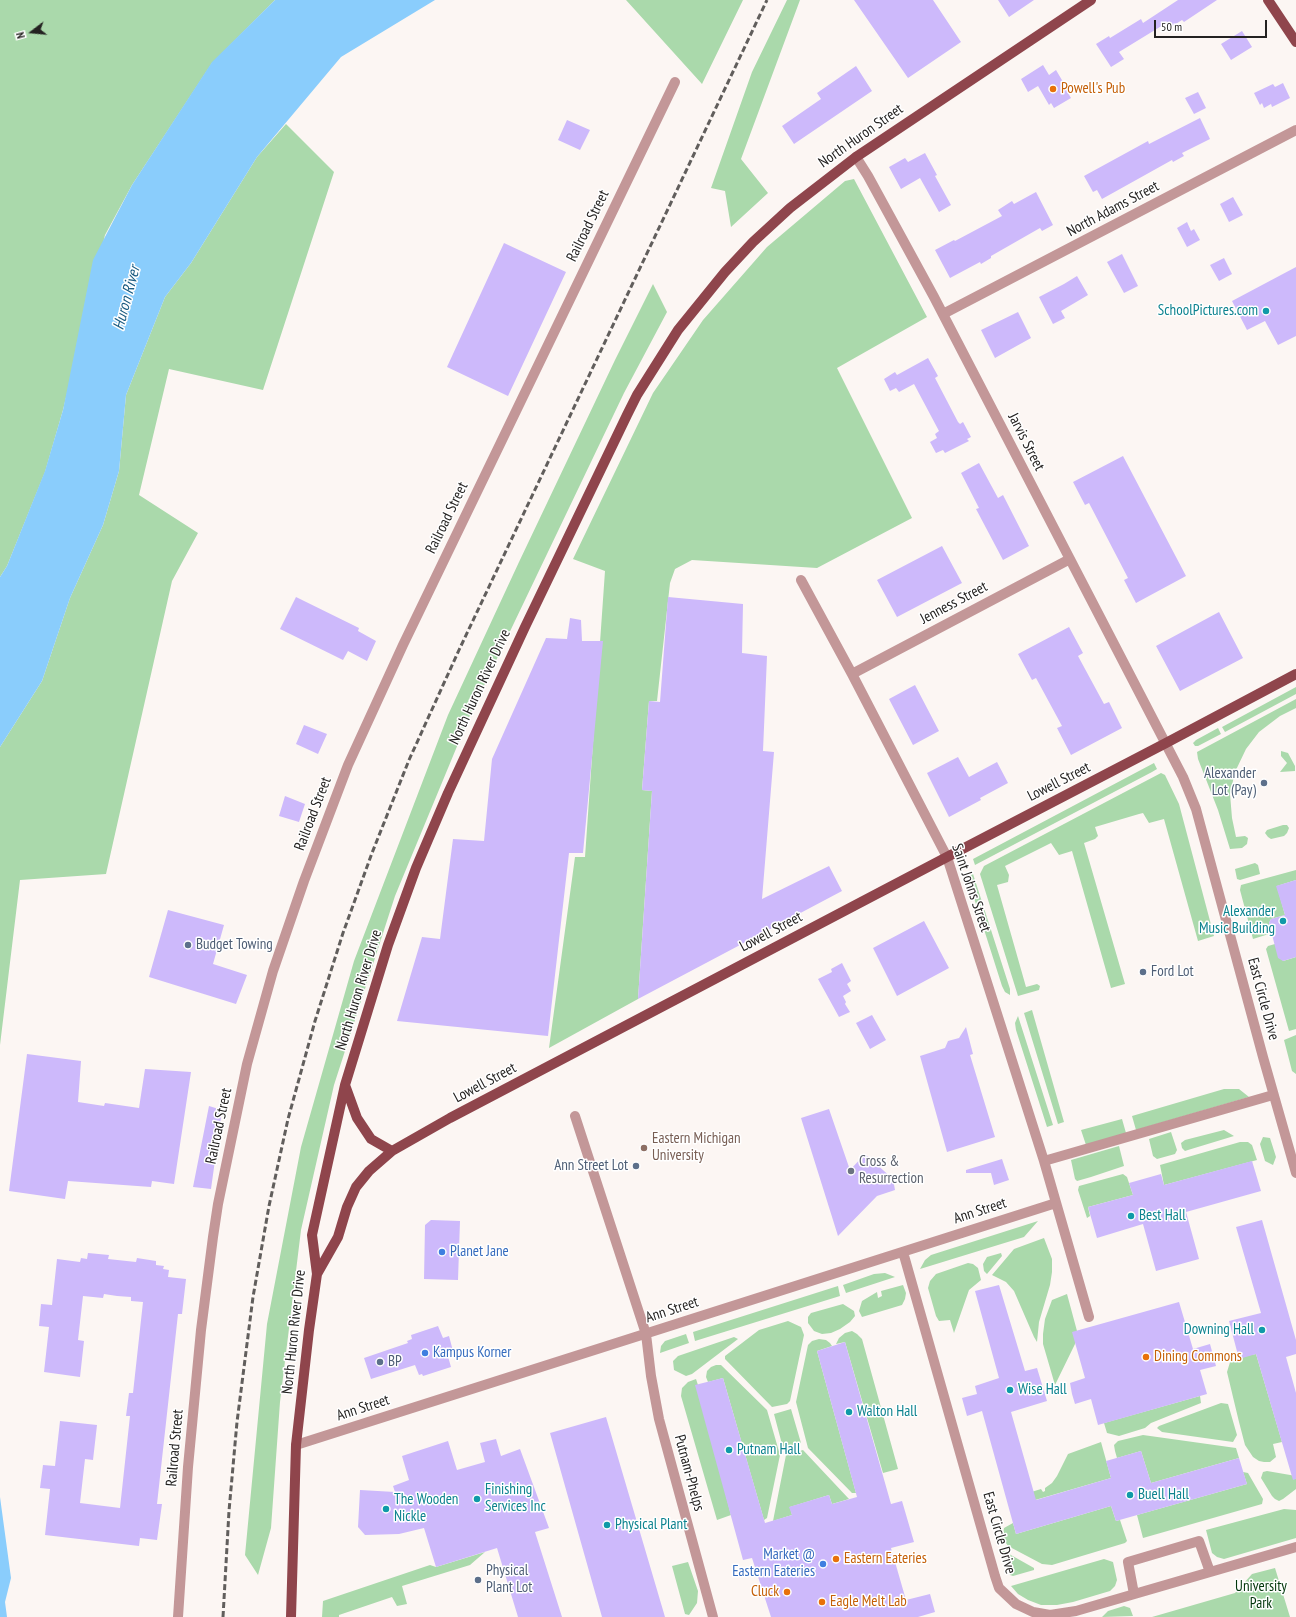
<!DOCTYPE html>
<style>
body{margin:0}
#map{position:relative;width:1296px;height:1617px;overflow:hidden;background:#fcf6f3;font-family:"PT Sans Narrow",sans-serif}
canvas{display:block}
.north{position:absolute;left:12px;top:12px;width:40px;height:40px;-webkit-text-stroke:3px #fff;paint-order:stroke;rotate:254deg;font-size:11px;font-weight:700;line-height:16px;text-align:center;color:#242221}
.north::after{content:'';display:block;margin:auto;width:14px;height:18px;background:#242221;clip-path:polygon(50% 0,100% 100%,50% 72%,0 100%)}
.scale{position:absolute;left:1154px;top:20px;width:113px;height:18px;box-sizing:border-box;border:2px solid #242221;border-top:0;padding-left:5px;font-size:12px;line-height:14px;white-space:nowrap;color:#242221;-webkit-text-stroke:3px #fff;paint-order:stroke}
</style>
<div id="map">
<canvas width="1296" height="1617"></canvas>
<div class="north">N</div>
<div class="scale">50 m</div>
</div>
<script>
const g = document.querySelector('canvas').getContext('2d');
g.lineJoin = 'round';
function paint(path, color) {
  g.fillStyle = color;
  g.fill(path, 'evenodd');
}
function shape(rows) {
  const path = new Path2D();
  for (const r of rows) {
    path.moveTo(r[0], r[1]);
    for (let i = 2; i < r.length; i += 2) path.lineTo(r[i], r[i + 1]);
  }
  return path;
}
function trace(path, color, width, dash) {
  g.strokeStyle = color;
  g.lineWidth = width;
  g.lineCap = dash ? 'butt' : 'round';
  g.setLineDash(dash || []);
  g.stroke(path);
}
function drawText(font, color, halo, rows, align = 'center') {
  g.font = font + ' "PT Sans Narrow",sans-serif';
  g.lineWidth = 3;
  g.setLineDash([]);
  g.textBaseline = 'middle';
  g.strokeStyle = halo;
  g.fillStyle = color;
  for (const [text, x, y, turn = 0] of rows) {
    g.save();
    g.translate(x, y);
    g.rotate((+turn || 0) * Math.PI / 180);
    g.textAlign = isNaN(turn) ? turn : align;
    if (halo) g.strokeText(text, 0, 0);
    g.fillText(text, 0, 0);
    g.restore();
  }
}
paint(shape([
 [0,0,275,0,212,63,132,185,105,235,63,410,45,472,7,566,0,577],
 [626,0,743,0,702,84],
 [787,0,800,0,741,159,768,193,731,227,725,191,711,188,752,72],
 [286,124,334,172,263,390,169,369,139,495,198,533,172,581,106,874,20,880,0,1045,0,747,42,681,70,598,103,525,119,471,126,395,165,297,191,263,257,157],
 [854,179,927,317,837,368,912,518,817,568,692,560,675,569,670,583,657,701,649,701,642,790,652,791,638,999,549,1048,575,857,585,857,605,571,573,559,653,393,703,320,767,247,845,181],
 [653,284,667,312,624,393,470,715,395,896,334,1085,301,1230,280,1402,271,1528,258,1575,245,1555,267,1324,301,1147,354,961,448,715,519,562,615,360],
 [1296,687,1296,694,1225,732,1222,727],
 [1296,699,1296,708,1280,716,1259,732,1246,749,1235,772,1230,794,1232,818,1236,837,1245,836,1248,838,1247,844,1242,848,1230,849,1218,810,1198,759,1197,752],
 [1218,728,1221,734,1198,746,1195,746,1193,743,1196,740],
 [1281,751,1288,753,1295,766,1295,771,1280,772,1287,763,1281,756],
 [1154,763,1157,769,1152,772,975,865,973,859],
 [1161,773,1165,775,1179,804,1214,936,1198,941,1164,819,1149,823,1143,813,1139,814,1095,827,1098,836,1095,839,1084,843,1125,984,1111,988,1072,851,1059,855,1051,843,1005,866,1009,875,1008,882,997,885,1026,987,1037,984,1040,986,1039,990,1018,996,980,874,984,866],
 [1283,825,1287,825,1289,828,1287,833,1284,836,1271,839,1268,837,1265,833,1267,830],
 [1255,863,1258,865,1260,874,1240,880,1237,879,1235,869],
 [1296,870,1296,880,1277,886,1285,915,1271,919,1269,923,1272,933,1253,939,1240,890,1241,885],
 [973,874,1010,989,1010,995,1005,992,1002,986,967,876],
 [1275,944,1283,961,1296,957,1296,1029,1289,1031,1266,949,1268,946],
 [1032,1010,1064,1122,1058,1124,1024,1013],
 [1018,1016,1053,1125,1047,1127,1016,1030,1015,1023],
 [1296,1035,1296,1074,1292,1071,1284,1040],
 [1224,1089,1239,1089,1249,1097,1136,1130,1132,1116],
 [1122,1119,1126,1133,1086,1145,1081,1130],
 [1224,1130,1234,1136,1188,1150,1185,1151,1182,1148,1181,1143,1185,1140],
 [1171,1132,1177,1150,1175,1154,1157,1159,1153,1156,1149,1139],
 [1263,1137,1270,1138,1276,1157,1273,1165,1265,1161,1260,1144],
 [1240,1142,1248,1142,1252,1145,1257,1160,1164,1185,1160,1165],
 [1119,1146,1124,1166,1091,1177,1077,1181,1075,1179,1071,1160],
 [1123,1174,1127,1177,1133,1195,1088,1207,1090,1216,1087,1218,1078,1190,1079,1186],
 [1038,1221,1024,1237,920,1269,925,1260,931,1255],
 [1044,1238,1052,1259,1052,1272,1050,1285,1039,1322,1037,1342,1034,1337,1014,1291,1006,1282,992,1275,1014,1249],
 [1001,1253,1002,1256,987,1274,984,1271,983,1264,987,1257],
 [968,1263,973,1264,978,1268,981,1280,969,1290,954,1333,950,1320,939,1321,936,1316,928,1288,930,1281,936,1274],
 [885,1273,895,1277,846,1293,843,1285,874,1274],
 [903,1285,906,1293,905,1299,902,1305,862,1317,859,1311,862,1301,877,1292,878,1298,882,1296,881,1291],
 [838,1286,840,1296,695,1341,693,1332],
 [1067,1294,1077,1331,1075,1344,1055,1385,1043,1344,1043,1334,1045,1319,1052,1300],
 [843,1304,854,1311,855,1316,850,1322,840,1329,831,1333,822,1334,814,1331,808,1323,808,1317,811,1313],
 [788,1321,801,1327,804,1335,790,1401,787,1404,772,1407,725,1359,725,1356,759,1330],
 [852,1331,857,1334,862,1339,898,1469,883,1473,845,1342,836,1344,839,1338,845,1333],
 [686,1334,689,1343,660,1353,661,1346,665,1341],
 [734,1337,738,1339,692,1374,686,1376,674,1370,673,1361,678,1356],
 [819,1339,826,1340,830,1343,832,1346,817,1351,856,1493,852,1493,808,1448,796,1402,808,1345,812,1341],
 [1256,1354,1282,1442,1273,1444,1276,1457,1270,1462,1264,1462,1259,1461,1253,1457,1245,1445,1239,1422,1227,1372,1231,1359],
 [716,1365,721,1365,767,1410,780,1455,767,1518,764,1520,723,1378,708,1382,706,1377,707,1371,711,1367],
 [696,1379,698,1385,731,1515,717,1520,681,1396,682,1388,688,1382],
 [1200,1396,1201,1403,1151,1423,1145,1428,1119,1436,1107,1433,1104,1423],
 [1221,1403,1228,1404,1237,1435,1233,1442,1162,1432,1157,1428,1159,1426],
 [791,1409,801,1443,783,1448,774,1414],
 [1143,1435,1236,1448,1239,1458,1151,1483,1141,1451,1117,1458,1115,1451,1114,1445,1118,1441],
 [1101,1442,1111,1478,1011,1507,1009,1499,1041,1489,1043,1492,1045,1491,1045,1488,1052,1483,1057,1476,1068,1454],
 [803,1450,849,1499,832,1504,829,1495,790,1507,792,1515,773,1521,786,1455],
 [1267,1471,1296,1476,1296,1489,1283,1499,1279,1501,1275,1499,1272,1496,1261,1478,1263,1472],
 [1243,1472,1248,1473,1263,1499,1262,1504,1143,1538,1137,1515,1247,1484],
 [1111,1506,1116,1521,1120,1520,1127,1541,1125,1543,1052,1565,1042,1564,1008,1546,1004,1540,1003,1534,1004,1528,1013,1523,1016,1534],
 [1284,1509,1296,1510,1296,1538,1224,1559,1217,1557,1212,1553,1206,1530],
 [1002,1550,1034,1568,1034,1570,1013,1576,1010,1575],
 [485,1552,470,1565,402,1586,407,1604,397,1606,392,1597,339,1615,339,1617,322,1617,323,1601,430,1565,436,1567],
 [1104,1559,1113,1562,1117,1580,1115,1586,1110,1591,1073,1602,1057,1605,1041,1605,1028,1600,1018,1594,1011,1586],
 [688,1562,698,1591,697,1603,689,1615,685,1614,672,1566],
 [1275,1568,1290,1617,1152,1617,1235,1593,1252,1574],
 [1124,1606,1130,1608,1133,1616,1102,1617,1108,1611]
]), '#aad9ab');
paint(shape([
 [275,0,435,0,341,57,257,157,191,263,165,297,126,395,119,471,103,525,70,598,42,681,0,747,0,577,7,566,45,471,63,410,93,260,132,185,212,62],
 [0,1497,11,1578,5,1602,7,1617,0,1617]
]), '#8acdfc');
paint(shape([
 [854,0,933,0,961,42,908,78],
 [998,0,1034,0,1009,17],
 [1178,0,1217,0,1184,22,1182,20,1171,27,1168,22,1119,52,1124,59,1111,67,1096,44,1109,36,1110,38,1141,19,1143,23],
 [1242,31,1252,47,1231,60,1221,44],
 [1043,65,1049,75,1056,70,1069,92,1068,93,1071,98,1054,108,1051,103,1049,105,1038,86,1028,92,1021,79],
 [856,66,872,91,794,144,782,126,821,99,817,93],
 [1283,83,1290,98,1272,107,1271,104,1264,108,1262,103,1260,105,1254,93,1273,84,1275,87],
 [1198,92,1206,108,1194,114,1185,98],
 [1200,118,1210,139,1182,153,1184,156,1173,162,1172,160,1102,199,1097,190,1093,192,1084,176,1148,141,1149,144],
 [567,120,590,130,580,150,558,140],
 [925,153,937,175,935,176,951,205,939,212,920,178,901,189,889,167,905,158,908,162],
 [1036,192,1053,225,1042,231,1040,228,991,256,991,258,981,264,980,262,950,278,935,250,954,240,955,241,1002,216,998,210,1012,201,1014,204],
 [1233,197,1243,215,1229,222,1220,204],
 [1187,222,1191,231,1194,229,1200,240,1187,247,1177,228],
 [504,243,566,272,508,396,447,367],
 [1122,254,1138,286,1124,293,1107,262],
 [1224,258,1232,274,1219,281,1210,265],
 [1296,267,1296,336,1278,345,1265,321,1247,330,1232,301],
 [1077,276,1088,295,1061,311,1065,318,1053,324,1039,297,1064,284],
 [1018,312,1031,338,995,358,981,330],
 [928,358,938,376,935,378,958,422,960,424,963,422,971,437,967,439,969,441,945,453,943,450,936,453,930,442,937,438,935,434,939,431,914,384,899,392,896,388,890,391,884,379,895,372,897,375],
 [1123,456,1186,576,1136,603,1124,580,1128,578,1089,503,1085,505,1073,482],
 [979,463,998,498,1003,495,1029,546,1003,560,976,509,979,508,961,473],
 [942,546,962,583,897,617,877,580],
 [296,597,359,628,358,631,376,641,367,661,348,651,343,660,280,629],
 [668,597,743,604,742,653,767,656,763,751,774,752,762,899,829,866,842,891,638,999,652,791,642,790,649,701,660,702],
 [1219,612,1243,658,1180,691,1156,646],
 [570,618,581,620,582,641,603,641,583,853,569,853,548,1036,397,1021,422,937,440,939,453,839,484,841,492,759,546,638,567,639],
 [1069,627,1083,653,1078,656,1104,704,1109,702,1122,728,1071,755,1057,728,1062,726,1036,678,1032,680,1018,654],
 [915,685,939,731,913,745,889,699],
 [304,725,327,734,318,754,296,744],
 [958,757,969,777,997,762,1008,783,980,798,981,800,949,817,927,773],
 [285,796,305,804,299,822,279,816],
 [1296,880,1296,957,1283,961,1278,958,1269,923,1271,919,1285,915,1276,886],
 [168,910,224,925,213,964,247,975,236,1004,149,977],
 [924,921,949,968,897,996,873,948],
 [842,963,851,981,847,984,851,991,843,996,846,1002,845,1004,850,1012,839,1017,818,979,832,972,831,969],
 [872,1015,886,1040,870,1049,856,1023],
 [966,1027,973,1054,970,1055,995,1137,947,1152,920,1056,945,1048,948,1041,959,1038],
 [27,1054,81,1061,78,1102,104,1106,105,1103,139,1108,145,1069,191,1072,174,1184,152,1181,151,1187,68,1181,65,1199,9,1191],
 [209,1106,222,1110,211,1189,193,1187],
 [829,1109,850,1170,865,1154,893,1179,895,1190,877,1196,838,1236,801,1118],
 [1002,1159,1009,1180,994,1185,991,1173,966,1173,966,1170],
 [1252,1161,1261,1191,1186,1212,1199,1259,1156,1271,1143,1224,1097,1238,1088,1207,1133,1195,1129,1183,1161,1174,1164,1185],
 [431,1220,460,1221,458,1280,424,1279,425,1225],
 [1262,1220,1296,1340,1296,1354,1286,1357,1296,1393,1296,1479,1293,1480,1256,1354,1239,1359,1229,1321,1261,1313,1236,1227],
 [88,1253,109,1255,108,1259,136,1262,137,1258,156,1261,156,1265,164,1266,163,1269,169,1270,168,1277,186,1279,182,1314,178,1314,157,1504,162,1504,157,1540,140,1538,139,1546,45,1535,50,1489,40,1488,43,1465,55,1466,60,1421,97,1425,93,1460,85,1459,80,1503,120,1508,130,1416,126,1416,129,1393,133,1393,143,1302,131,1301,131,1297,117,1296,104,1294,103,1298,83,1296,78,1340,84,1341,80,1377,44,1372,49,1327,39,1326,41,1304,52,1305,57,1259,80,1262,81,1258,87,1259],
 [999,1285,1025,1371,1037,1368,1047,1401,1011,1412,1036,1500,1111,1478,1106,1461,1141,1451,1151,1483,1239,1458,1247,1484,1116,1521,1111,1506,1016,1534,982,1411,967,1416,962,1398,977,1394,975,1386,999,1378,975,1291],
 [1179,1302,1193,1349,1210,1344,1216,1366,1200,1370,1207,1394,1098,1425,1091,1399,1075,1404,1072,1394,1070,1383,1085,1378,1072,1332],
 [438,1326,443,1338,449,1336,453,1351,447,1353,451,1367,423,1376,422,1374,419,1375,415,1365,371,1379,364,1358,408,1343,407,1341,412,1339,411,1335],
 [845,1342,891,1504,902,1501,914,1542,891,1548,906,1600,930,1594,935,1612,918,1617,771,1617,752,1558,743,1560,695,1385,723,1378,765,1523,792,1515,789,1507,829,1495,832,1504,857,1497,817,1351],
 [606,1417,665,1617,602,1617,550,1433],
 [496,1439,501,1456,520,1449,549,1528,535,1532,562,1617,518,1617,497,1548,436,1567,424,1528,399,1534,365,1535,358,1527,360,1490,395,1492,393,1486,409,1480,402,1456,448,1441,457,1470,485,1462,480,1443]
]), '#cdb9fb');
trace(shape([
 [856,157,868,176,934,297,1183,777,1196,809,1263,1057,1296,1173],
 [943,314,1296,130],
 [801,580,852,674,947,857,1044,1161,1089,1317],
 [852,674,1070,559],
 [575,1116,646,1334,651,1376,659,1419,713,1617],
 [1044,1161,1273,1095],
 [903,1252,995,1576,999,1588,1016,1604,1033,1612,1050,1615,1076,1611,1296,1547],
 [296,1445,1056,1203],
 [1134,1594,1128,1562,1199,1541,1210,1572],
 [178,1617,188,1467,201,1330,213,1237,218,1204,247,1064,273,971,304,881,348,765,403,645,675,82]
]), '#c39798', 10);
trace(shape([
 [1268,0,1296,42],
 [345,1085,357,1118,371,1139,392,1151],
 [317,1274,338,1237,347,1207,356,1187,369,1171,392,1151,450,1118,947,857,1166,743,1296,674],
 [291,1617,296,1445,309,1330,317,1274,312,1235,345,1085,388,945,416,868,448,793,525,627,627,415,637,395,678,330,725,272,753,242,790,208,856,157,1091,0]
]), '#8f454c', 10);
trace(shape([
 [223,1617,229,1511,237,1422,253,1297,269,1206,288,1119,315,1021,343,933,372,853,409,760,459,650,767,0]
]), '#615e5c', 3, [6, 3]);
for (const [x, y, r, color] of [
 [1053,89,4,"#e8710a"],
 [1266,311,4,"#0f9aa8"],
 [1264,783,4,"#5c6f8a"],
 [1283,921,4,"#0f9aa8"],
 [188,945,4,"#5c6f8a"],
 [1143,972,4,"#5c6f8a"],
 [644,1148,4,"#8d6e63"],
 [636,1166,4,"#5c6f8a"],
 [851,1171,4,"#6b7280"],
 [1131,1216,4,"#0f9aa8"],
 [442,1252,4,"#3f7fe0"],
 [1262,1330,4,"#0f9aa8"],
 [425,1353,4,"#3f7fe0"],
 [1146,1357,4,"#e8710a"],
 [380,1362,4,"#5c6f8a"],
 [1010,1390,4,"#0f9aa8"],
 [849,1412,4,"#0f9aa8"],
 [729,1450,4,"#0f9aa8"],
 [1130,1495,4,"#0f9aa8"],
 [477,1499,4,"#0f9aa8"],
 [386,1509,4,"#0f9aa8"],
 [607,1525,4,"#0f9aa8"],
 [836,1559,4,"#e8710a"],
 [823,1564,4,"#3f7fe0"],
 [478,1580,4,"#5c6f8a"],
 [787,1592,4,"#e8710a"],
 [822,1602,4,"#e8710a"]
]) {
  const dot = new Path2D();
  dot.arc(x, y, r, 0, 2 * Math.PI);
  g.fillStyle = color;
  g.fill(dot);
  trace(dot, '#fff', 1.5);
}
drawText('15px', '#c56008', '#fff', [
 ["Powell's Pub",1061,89],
 ["Dining Commons",1154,1357],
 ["Eastern Eateries",844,1559],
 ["Cluck",779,1592,"right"],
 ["Eagle Melt Lab",830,1602]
], 'left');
drawText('15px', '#242221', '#fff', [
 ["North Huron Street",861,136,-35],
 ["North Adams Street",1113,209,-28],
 ["Railroad Street",588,226,-64],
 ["Jarvis Street",1026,442,63],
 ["Railroad Street",447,518,-64],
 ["Jenness Street",954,603,-28],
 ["North Huron River Drive",480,687,-65],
 ["Lowell Street",1059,782,-27],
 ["Railroad Street",313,814,-69],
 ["Saint Johns Street",971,888,71],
 ["Lowell Street",771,932,-28],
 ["North Huron River Drive",359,990,-73],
 ["East Circle Drive",1263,999,75],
 ["Lowell Street",485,1083,-28],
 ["Railroad Street",219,1126,-78],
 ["Ann Street",980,1211,-18],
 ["Ann Street",672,1310,-18],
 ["North Huron River Drive",294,1332,-84],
 ["Ann Street",363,1408,-18],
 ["Railroad Street",175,1448,-85],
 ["Putnam-Phelps",689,1473,75],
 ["East Circle Drive",999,1533,74]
]);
drawText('15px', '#0d838f', '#fff', [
 ["SchoolPictures.com",1258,311,"right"],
 ["Alexander",1275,912,"right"],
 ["Music Building",1275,929,"right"],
 ["Best Hall",1139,1216],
 ["Downing Hall",1254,1330,"right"],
 ["Wise Hall",1018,1390],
 ["Walton Hall",857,1412],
 ["Putnam Hall",737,1450],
 ["Finishing",485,1490],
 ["Services Inc",485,1507],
 ["Buell Hall",1138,1495],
 ["The Wooden",394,1500],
 ["Nickle",394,1517],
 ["Physical Plant",615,1525]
], 'left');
drawText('15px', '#4e5e75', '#fff', [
 ["Alexander",1256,774,"right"],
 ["Lot (Pay)",1256,791,"right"],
 ["Budget Towing",196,945],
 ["Ford Lot",1151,972],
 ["Ann Street Lot",628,1166,"right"],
 ["BP",388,1362],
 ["Physical",486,1571],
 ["Plant Lot",486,1588]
], 'left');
drawText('15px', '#785e54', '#fff', [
 ["Eastern Michigan",652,1139],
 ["University",652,1156]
], 'left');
drawText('15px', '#5b616d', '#fff', [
 ["Cross &",859,1162],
 ["Resurrection",859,1179]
], 'left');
drawText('15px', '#366cbe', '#fff', [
 ["Planet Jane",450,1252],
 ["Kampus Korner",433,1353],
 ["Market @",815,1555,"right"],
 ["Eastern Eateries",815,1572,"right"]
], 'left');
drawText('15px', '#01360a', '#fff', [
 ["University",1261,1587],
 ["Park",1261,1604]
]);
drawText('italic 16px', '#1b5c82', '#fff', [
 ["Huron River",127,298,-75]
]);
</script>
